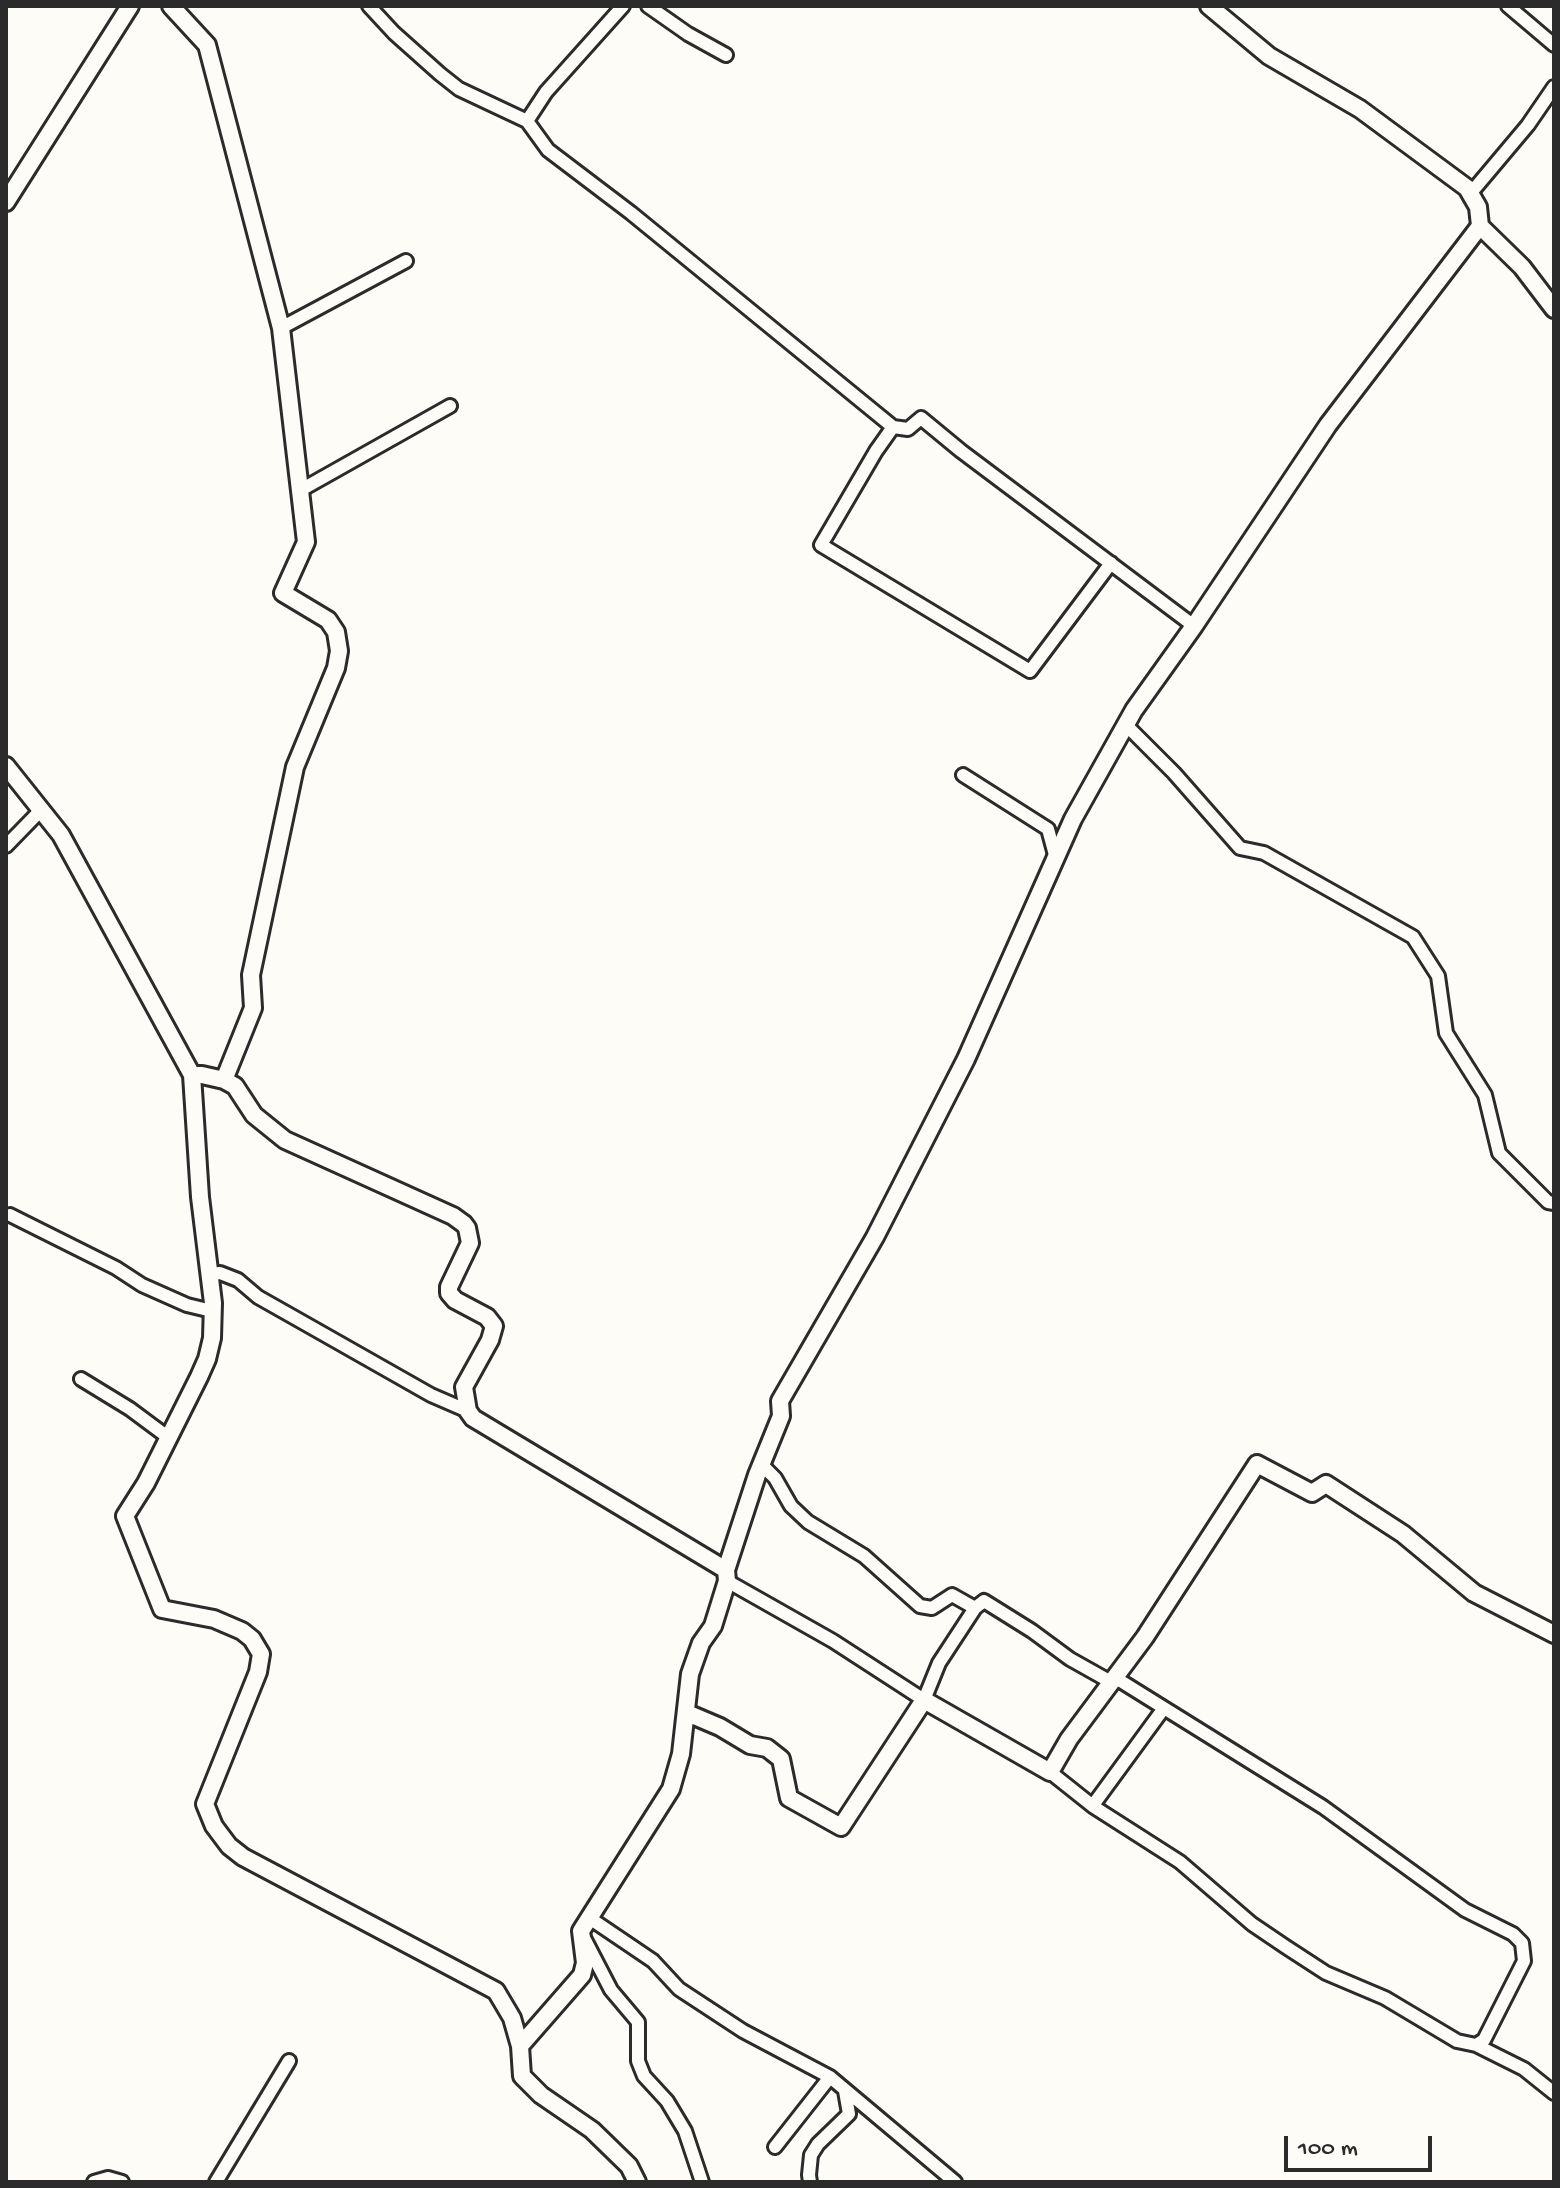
<!DOCTYPE html>
<style>
body{margin:0}
#map{position:relative;width:1560px;height:2188px;overflow:hidden;background:#fdfcf7;font-family:"Gochi Hand",sans-serif}
canvas{display:block}
.frame{position:absolute;inset:0;border:8px solid #2b2b2b;pointer-events:none}
.scale{position:absolute;left:1284px;top:2136px;width:148px;height:36px;box-sizing:border-box;border:4px solid #2b2b2b;border-top:0;padding-left:10px;font-size:24px;line-height:28px;white-space:nowrap;color:#2b2b2b;-webkit-text-stroke:6px #fdfcf7;paint-order:stroke}
</style>
<div id="map">
<canvas width="1560" height="2188"></canvas>
<div class="frame"></div>
<div class="scale">100 m</div>
</div>
<script>
const g = document.querySelector('canvas').getContext('2d');
g.lineJoin = 'round';
function shape(rows) {
  const path = new Path2D();
  for (const r of rows) {
    path.moveTo(r[0], r[1]);
    for (let i = 2; i < r.length; i += 2) path.lineTo(r[i], r[i + 1]);
  }
  return path;
}
function trace(path, color, width, dash) {
  g.strokeStyle = color;
  g.lineWidth = width;
  g.lineCap = dash ? 'butt' : 'round';
  g.setLineDash(dash || []);
  g.stroke(path);
}
const street = shape([
 [369,6,394,33,440,74,459,89,527,121,548,150,631,213,893,427,908,429,921,418,961,451,1194,626],
 [648,6,688,34,726,55],
 [1508,6,1554,45],
 [527,121,546,92,623,6],
 [1470,194,1528,125,1554,87],
 [281,328,406,261],
 [893,427,876,451,821,545,1030,671,1111,563],
 [299,491,450,406],
 [1126,725,1174,773,1240,848,1264,853,1413,937,1438,976,1446,1033,1485,1095,1499,1153,1548,1202,1554,1203],
 [963,775,1048,829,1055,855],
 [6,846,42,809],
 [10,1215,116,1268,142,1285,187,1305,212,1311],
 [209,1274,220,1273,238,1280,258,1297,304,1323,431,1395,468,1411],
 [81,1379,130,1409,169,1438],
 [761,1464,775,1478,791,1506,808,1522,864,1556,920,1606,932,1608,952,1595,975,1608,984,1601,1032,1631,1070,1659,1111,1682,1119,1680,1323,1807,1465,1910,1513,1934,1522,1943,1524,1961,1484,2040,1476,2045],
 [727,1581,833,1641,924,1700,939,1663,975,1608],
 [1050,1772,1094,1807,1180,1862,1252,1924,1286,1947,1326,1973,1385,1998,1457,2041,1476,2045,1524,2069,1554,2093],
 [1094,1807,1096,1801,1164,1708],
 [588,1917,653,1961,679,1989,743,2031,830,2077,955,2182],
 [584,1938,611,1990,638,2022,638,2061,644,2076,667,2101,685,2131,702,2182],
 [775,2147,830,2077],
 [94,2182,108,2178,122,2182],
 [216,2182,289,2061],
 [810,2182,809,2175,811,2155,818,2144,849,2114,845,2091]
]);
const secondary = shape([
 [171,6,207,45,281,328,306,542,283,593,328,620,336,632,339,651,336,668,295,767,251,975,253,1008,224,1080],
 [1209,6,1269,56,1360,109,1467,188,1478,207,1480,226,1522,267,1554,309],
 [6,202,130,6],
 [6,766,61,835,192,1075,200,1197,213,1303,212,1338,207,1359,199,1377,146,1483,125,1516,162,1609,214,1619,242,1631,252,1639,261,1654,258,1672,205,1804,214,1826,229,1846,243,1857,496,1991,512,2018,520,2046,522,2076,541,2095,592,2130,629,2166,637,2182],
 [192,1075,202,1075,224,1080,235,1086,254,1115,285,1140,453,1216,464,1224,467,1228,470,1243,449,1287,449,1293,455,1300,487,1317,494,1326,490,1340,464,1387,468,1411,473,1418,726,1570],
 [687,1713,720,1727,750,1745,767,1748,781,1759,789,1798,841,1827,924,1700,1050,1772,1069,1739,1145,1637,1257,1464,1312,1493,1326,1484,1403,1534,1474,1593,1554,1634],
 [520,2046,582,1975,585,1963,581,1931,671,1789,681,1754,690,1674,701,1643,713,1626,727,1581,726,1570,757,1475,781,1416,780,1401,875,1237,966,1059,1073,819,1134,710,1194,626,1328,425,1480,226]
]);
trace(street, '#2b2b2b', 18);
trace(secondary, '#2b2b2b', 22);
trace(street, '#fdfcf7', 12);
trace(secondary, '#fdfcf7', 16);
</script>
